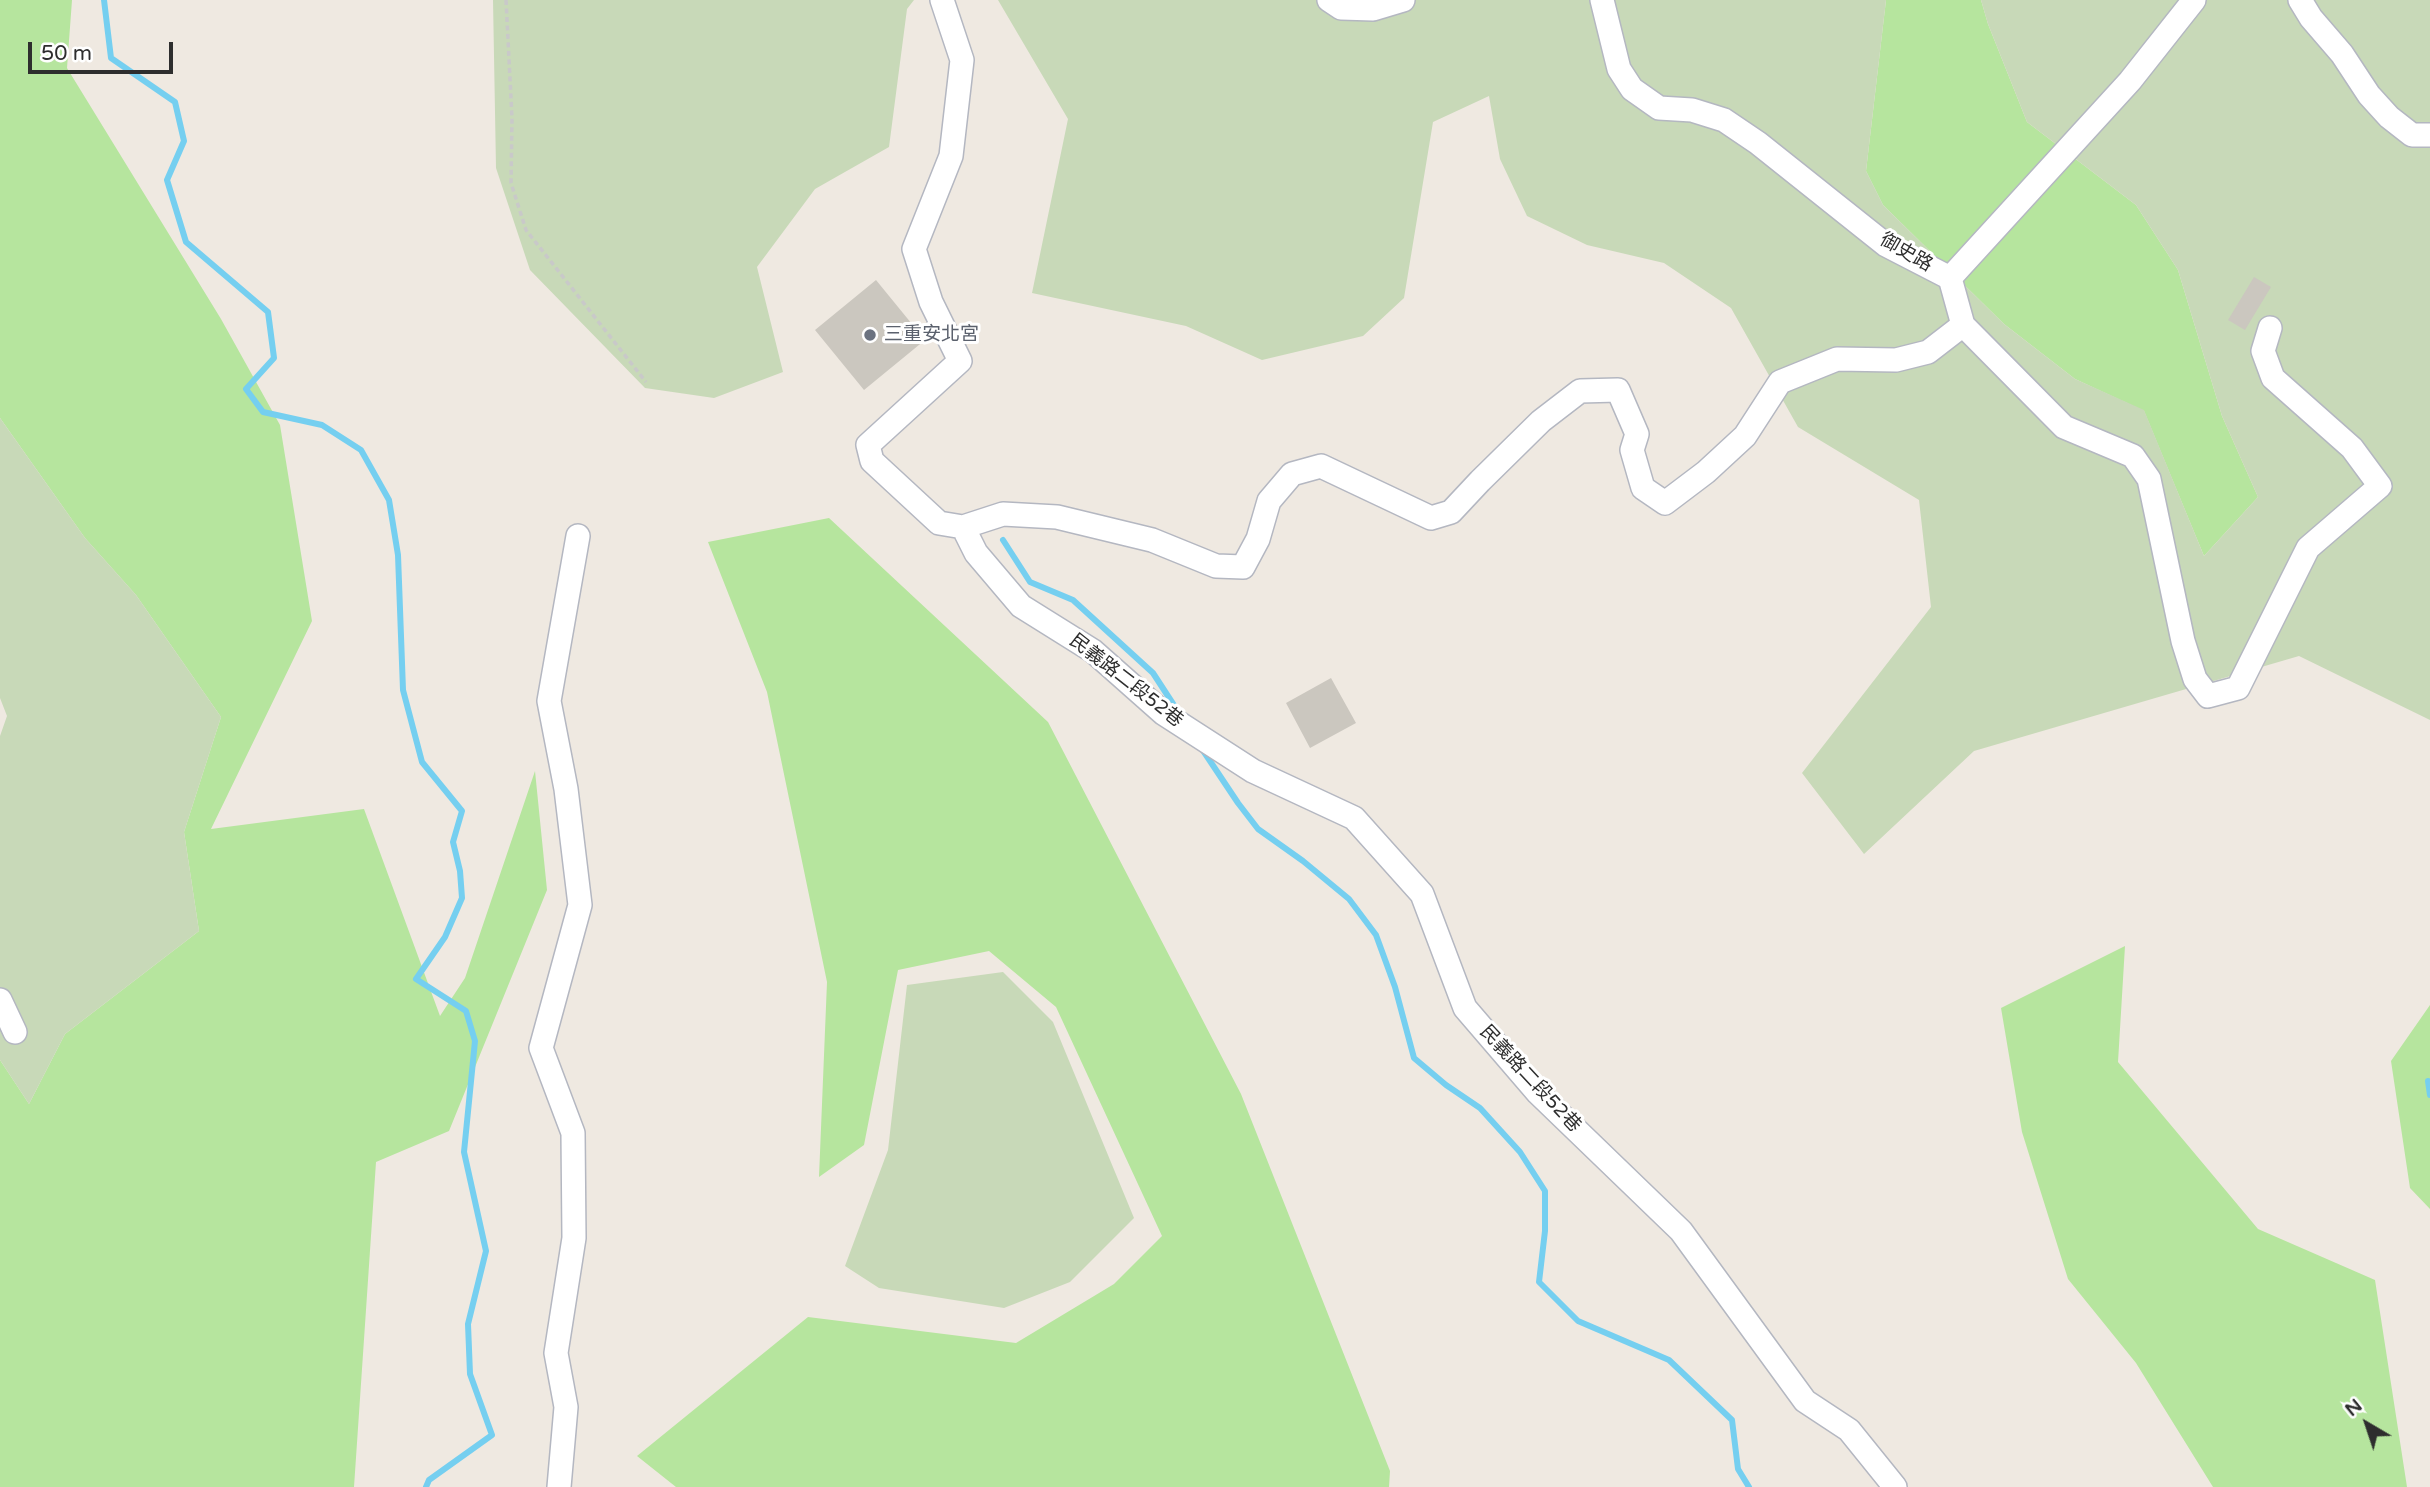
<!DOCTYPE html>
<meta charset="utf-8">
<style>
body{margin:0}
#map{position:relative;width:2430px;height:1487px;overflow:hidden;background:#efe9e1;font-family:"Varela Round",sans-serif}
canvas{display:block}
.north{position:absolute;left:2332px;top:1389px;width:70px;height:70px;-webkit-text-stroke:5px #fff;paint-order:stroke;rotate:321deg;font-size:19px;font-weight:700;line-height:28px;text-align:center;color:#2e2e2e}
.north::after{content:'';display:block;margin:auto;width:24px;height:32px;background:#2e2e2e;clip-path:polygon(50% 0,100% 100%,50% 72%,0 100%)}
.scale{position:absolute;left:28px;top:42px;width:145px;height:32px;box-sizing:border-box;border:4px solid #2e2e2e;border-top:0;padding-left:9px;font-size:21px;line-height:24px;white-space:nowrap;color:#2e2e2e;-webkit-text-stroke:5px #fff;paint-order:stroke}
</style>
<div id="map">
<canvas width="2430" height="1487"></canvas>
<div class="north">N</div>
<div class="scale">50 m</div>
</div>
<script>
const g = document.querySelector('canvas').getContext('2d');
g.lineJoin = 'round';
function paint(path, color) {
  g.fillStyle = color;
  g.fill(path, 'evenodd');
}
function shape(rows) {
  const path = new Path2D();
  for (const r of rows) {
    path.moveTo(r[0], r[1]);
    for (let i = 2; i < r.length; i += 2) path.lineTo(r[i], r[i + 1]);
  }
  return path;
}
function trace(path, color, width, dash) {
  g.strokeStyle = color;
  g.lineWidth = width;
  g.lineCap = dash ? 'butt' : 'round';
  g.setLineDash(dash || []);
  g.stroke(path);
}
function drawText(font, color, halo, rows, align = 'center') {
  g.font = font + ' "Varela Round","Noto Sans TC",sans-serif';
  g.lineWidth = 6;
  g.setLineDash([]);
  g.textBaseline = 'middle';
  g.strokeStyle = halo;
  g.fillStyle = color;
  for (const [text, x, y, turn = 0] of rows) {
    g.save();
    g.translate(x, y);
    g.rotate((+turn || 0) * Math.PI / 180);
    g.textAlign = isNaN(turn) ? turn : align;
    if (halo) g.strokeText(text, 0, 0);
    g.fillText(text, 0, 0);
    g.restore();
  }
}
paint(shape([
 [0,0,72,0,67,68,221,319,280,425,312,621,211,829,364,809,440,1016,465,978,535,771,547,890,449,1131,376,1162,354,1487,0,1487,0,1060,29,1104,65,1034,199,931,184,832,221,717,136,595,85,538,0,418],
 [1886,0,1981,0,1988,24,2027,122,2136,205,2178,270,2222,416,2258,497,2204,556,2144,411,2075,379,2004,324,1883,205,1866,171],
 [829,518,1048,722,1241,1094,1390,1471,1389,1487,676,1487,637,1456,808,1317,1016,1343,1114,1284,1162,1236,1056,1007,989,951,898,970,864,1145,819,1177,827,982,767,692,708,542],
 [2125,946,2118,1062,2258,1229,2375,1280,2407,1487,2213,1487,2136,1363,2068,1279,2022,1132,2001,1008],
 [2430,1005,2430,1209,2410,1188,2391,1061]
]), '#b6e59e');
paint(shape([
 [493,0,914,0,907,9,889,147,815,189,757,267,783,372,714,398,645,388,530,270,496,168],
 [998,0,1886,0,1866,171,1883,205,2004,324,2075,379,2144,410,2204,556,2258,497,2222,416,2178,270,2136,205,2027,122,1988,24,1981,0,2430,0,2430,720,2299,656,1974,751,1864,854,1802,773,1931,607,1919,500,1798,427,1731,308,1664,263,1587,245,1527,216,1500,159,1489,96,1433,122,1404,298,1363,336,1262,360,1186,326,1032,293,1068,119],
 [0,418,85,538,136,595,221,717,184,832,199,931,65,1034,29,1104,0,1060,0,736,7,716,0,698],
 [1003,972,1053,1022,1134,1218,1070,1282,1004,1308,879,1288,845,1266,888,1150,907,985]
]), '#c8d9b8');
trace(shape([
 [104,0,111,58,175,102,184,141,167,180,186,242,268,312,274,358,246,389,263,412,322,425,361,450,389,500,398,555,403,690,422,762,462,811,453,842,460,871,462,898,445,937,416,979,466,1011,475,1041,464,1152,486,1251,468,1324,470,1374,492,1435,429,1480,426,1487],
 [1003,540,1030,582,1073,600,1153,673,1179,713],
 [1202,749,1238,803,1258,829,1303,861,1349,899,1376,935,1395,987,1414,1058,1446,1085,1480,1108,1520,1152,1545,1191,1545,1231,1539,1282,1578,1321,1669,1360,1732,1420,1738,1469,1749,1487],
 [2428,1081,2430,1095]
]), '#75cff0', 6);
paint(shape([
 [2254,277,2271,287,2245,330,2228,320],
 [876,280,925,340,864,390,815,330],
 [1331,678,1356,723,1310,748,1286,703]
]), '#cbc7bf');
const minor = shape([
 [942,0,962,60,951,156,914,249,931,302,960,361,868,445,872,461,939,523,963,527],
 [1329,0,1341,8,1373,9,1403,0],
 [1602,0,1619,69,1632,89,1659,108,1692,110,1724,120,1758,143,1886,245,1950,278],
 [2300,0,2311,18,2342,54,2369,95,2389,117,2412,135,2430,135],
 [1950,278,2130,81,2194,0],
 [1963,325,2064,427,2133,456,2149,479,2183,641,2195,679,2208,696,2238,688,2308,548,2380,486,2352,448,2273,378,2263,351,2270,328],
 [0,1000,15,1032],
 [559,1487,566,1407,556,1353,574,1238,573,1133,541,1048,580,905,566,789,549,701,578,536],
 [1895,1487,1849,1430,1805,1401,1681,1231,1538,1093,1465,1008,1422,894,1354,818,1253,771,1163,713,1093,651,1021,606,976,553,963,527,1003,514,1057,517,1152,540,1216,566,1243,567,1258,539,1269,501,1292,474,1321,466,1431,518,1451,512,1480,481,1541,421,1580,391,1618,390,1637,434,1632,450,1643,488,1665,503,1706,472,1745,436,1780,382,1837,359,1896,360,1928,352,1963,325,1950,278]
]);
trace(minor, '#b4b7c1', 26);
trace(shape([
 [506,0,512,118,511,183,526,230,646,382]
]), '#c9c9c9', 3.5, [5, 3.5]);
trace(minor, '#fff', 23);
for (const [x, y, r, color] of [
 [870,335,7,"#6b7280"]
]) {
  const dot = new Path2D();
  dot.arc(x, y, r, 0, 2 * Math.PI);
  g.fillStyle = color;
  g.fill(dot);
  trace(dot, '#fff', 2.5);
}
drawText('19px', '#2e2e2e', '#fff', [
 ["御史路",1906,253,30],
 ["民義路二段52巷",1126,681,38],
 ["民義路二段52巷",1530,1079,47]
]);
drawText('19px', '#5b616d', '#fff', [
 ["三重安北宮",884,335]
], 'left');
</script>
